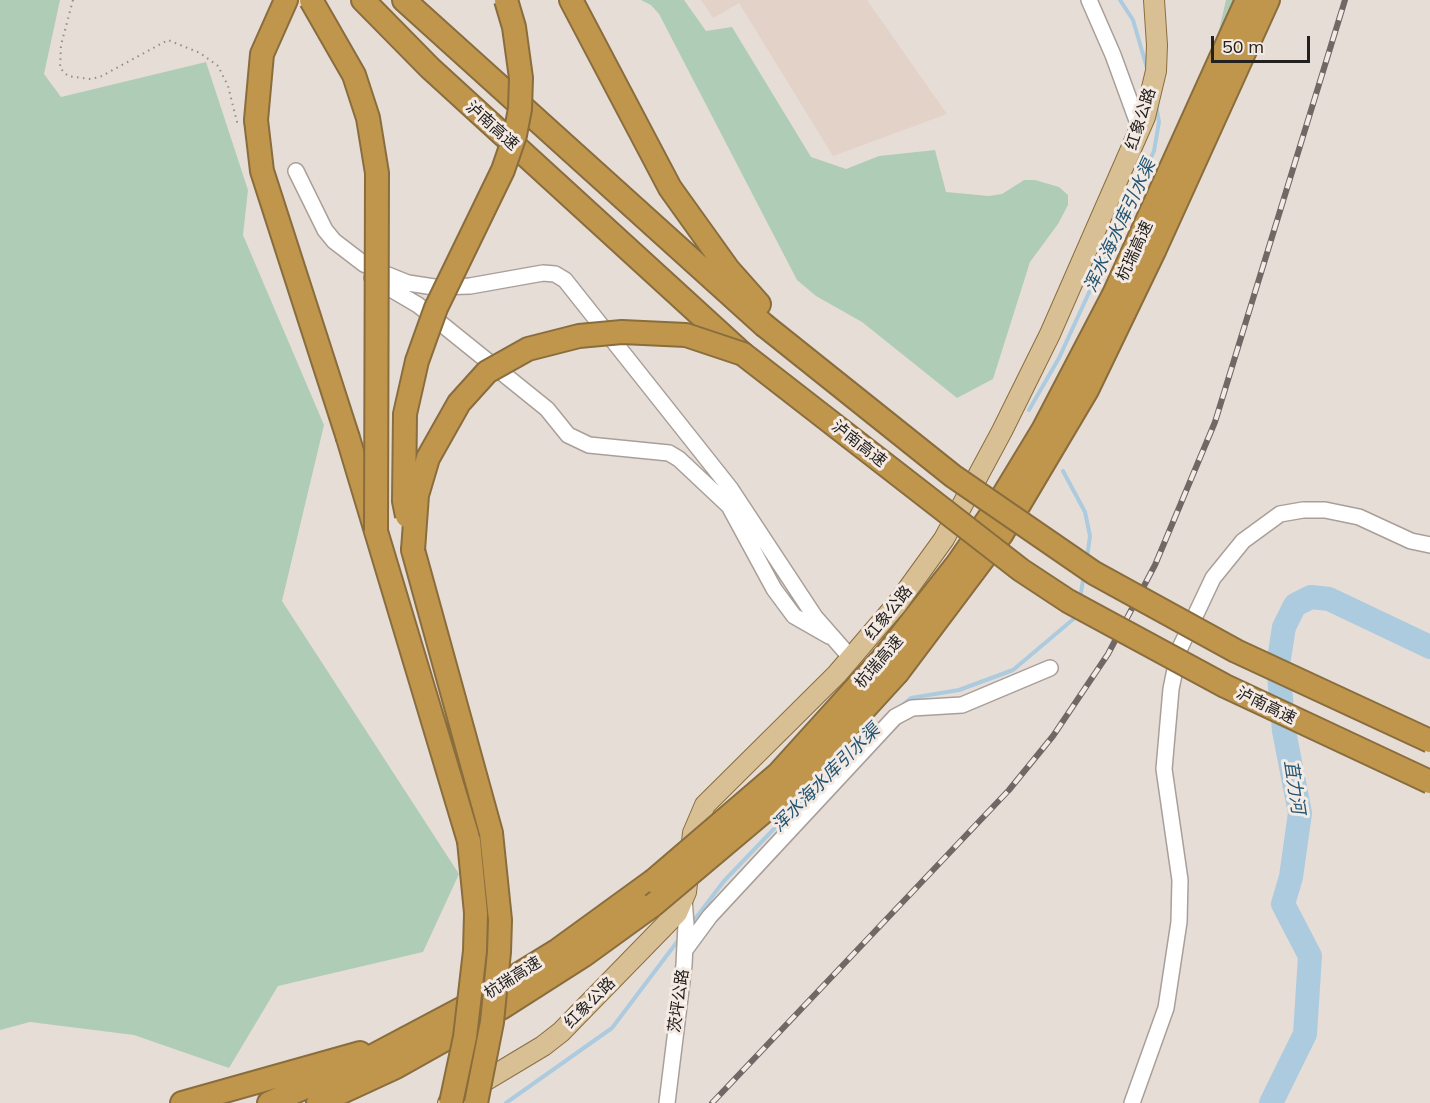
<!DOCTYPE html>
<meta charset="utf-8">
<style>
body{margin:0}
#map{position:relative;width:1430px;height:1103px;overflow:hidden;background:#e7ddd7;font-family:Mulish,sans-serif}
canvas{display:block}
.scale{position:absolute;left:1211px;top:36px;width:99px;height:27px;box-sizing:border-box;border:3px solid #24201e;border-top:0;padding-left:8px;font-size:18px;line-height:21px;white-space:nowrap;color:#24201e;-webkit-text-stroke:4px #f4eae4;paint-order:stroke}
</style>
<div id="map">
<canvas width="1430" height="1103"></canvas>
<div class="scale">50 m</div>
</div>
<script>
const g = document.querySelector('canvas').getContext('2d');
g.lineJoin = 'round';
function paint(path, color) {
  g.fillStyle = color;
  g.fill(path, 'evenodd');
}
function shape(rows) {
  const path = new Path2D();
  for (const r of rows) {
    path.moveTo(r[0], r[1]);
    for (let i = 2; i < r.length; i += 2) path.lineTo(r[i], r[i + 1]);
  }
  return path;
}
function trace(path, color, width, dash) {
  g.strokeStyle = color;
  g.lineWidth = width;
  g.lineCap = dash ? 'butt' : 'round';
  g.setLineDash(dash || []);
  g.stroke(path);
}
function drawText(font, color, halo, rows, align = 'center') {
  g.font = font + ' Mulish,"Noto Sans SC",sans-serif';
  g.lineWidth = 6;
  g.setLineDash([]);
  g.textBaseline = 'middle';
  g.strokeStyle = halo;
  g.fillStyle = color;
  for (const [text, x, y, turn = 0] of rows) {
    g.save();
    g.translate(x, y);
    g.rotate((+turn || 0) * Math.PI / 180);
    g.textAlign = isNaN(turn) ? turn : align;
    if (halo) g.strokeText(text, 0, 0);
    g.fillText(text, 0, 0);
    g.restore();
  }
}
paint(shape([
 [701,0,867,0,947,114,833,156,739,3,713,18]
]), '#e3d2c7');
paint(shape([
 [0,0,60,0,44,74,61,97,206,62,248,190,243,235,324,425,282,601,459,874,423,952,278,986,229,1068,134,1035,30,1022,0,1030],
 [641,0,684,0,706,31,732,27,811,157,846,169,879,156,935,150,946,192,989,196,1002,194,1024,180,1035,180,1059,187,1068,195,1068,205,1058,224,1030,262,993,379,957,398,862,322,816,296,797,280,659,14,651,5],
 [1226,0,1237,0,1216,43]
]), '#afccb7');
trace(shape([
 [1120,0,1133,20,1147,68],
 [1029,410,1059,358,1154,151,1159,122,1156,105],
 [1063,471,1085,512,1090,536,1087,558],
 [1080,599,1084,574],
 [900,707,911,698,959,690,1013,670,1077,616],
 [692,923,724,881,861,738,880,723],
 [506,1103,612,1028,680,938]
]), '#accbdf', 4);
trace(shape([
 [1271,1103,1305,1034,1310,956,1283,904,1291,877,1300,813,1284,731,1278,665,1284,627,1295,605,1311,597,1329,599,1430,647]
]), '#accbdf', 24);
const minor = shape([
 [1089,0,1113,55,1140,129],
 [296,171,325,230,334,241,364,264,383,273,408,283,434,287,470,286,543,273,555,274,565,280,730,488,815,617,851,658],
 [372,278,418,305,547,409,568,435,589,445,669,453,679,459,729,506,774,589,794,616,829,636],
 [685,950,710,916,895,717,912,708,962,705,1050,668],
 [667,1103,684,965,686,924,684,899],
 [1132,1103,1166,1008,1179,922,1180,880,1164,769,1171,689,1179,650,1213,578,1243,541,1280,514,1303,510,1325,510,1359,517,1411,541,1430,545]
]);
const major = shape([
 [448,1103,543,1046,561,1032,677,913,686,892,693,833,705,805,837,674,897,604,944,539,1002,431,1050,334,1145,117,1156,71,1157,45,1154,0]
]);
const highway = shape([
 [363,0,430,68,743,354],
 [404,0,764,325],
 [571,0,670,188,728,269,759,304],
 [256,120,262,54,286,0],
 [348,438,469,841],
 [413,550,491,833],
 [884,657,958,563,995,509,1043,430,1114,294,1247,0],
 [898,672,1001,535,1087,390,1155,249,1268,0],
 [182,1103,360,1053],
 [269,1103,352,1067,467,1006,558,950,653,881],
 [318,1103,396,1067,501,1008,584,955,653,905]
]);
trace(minor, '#a99f99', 18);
trace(major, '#896d3d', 22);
trace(highway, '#896d3d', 26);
trace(shape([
 [73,0,61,45,60,68,68,76,89,79,100,77,168,40,200,53,218,66,228,86,238,126]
]), '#938c88', 2, [1.5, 4.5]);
trace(minor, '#fff', 15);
trace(major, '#d9c094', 20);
trace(highway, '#c0964d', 22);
const rail = shape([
 [712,1103,1009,790,1053,736,1108,654,1155,565,1215,422,1345,0]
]);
trace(rail, '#6f6865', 6);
trace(rail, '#f4eae4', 4, [11]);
const highwayBridge = shape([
 [311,0,354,75,368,118,377,173,376,531],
 [256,120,262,171,348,438],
 [764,325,953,476,1094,573,1236,651,1430,741],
 [407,516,404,501,405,414,417,361,436,308,503,170,515,135,520,109,521,78,514,27,506,0],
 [413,550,417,495,428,458,459,403,487,372,528,349,579,336,622,332,686,335,743,354,1021,570,1068,601,1225,686,1430,782],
 [653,881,779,773,884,657],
 [653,905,793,787,898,672],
 [451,1103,465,1037,475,951,476,913,469,841],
 [476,1103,492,1022,499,952,500,920,491,833]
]);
trace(highwayBridge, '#896d3d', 26, []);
trace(highwayBridge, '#c0964d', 22);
drawText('16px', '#24201e', '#f4eae4', [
 ["红象公路",1141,119,-72],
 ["泸南高速",492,126,42],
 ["杭瑞高速",1135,251,-65],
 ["泸南高速",859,444,38],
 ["红象公路",889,613,-51],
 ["杭瑞高速",879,662,-49],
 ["泸南高速",1266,706,26],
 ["杭瑞高速",513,978,-32],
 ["茨坪公路",679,1001,-82],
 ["红象公路",590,1003,-45]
]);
drawText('italic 18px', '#225674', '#f4eae4', [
 ["浑水海水库引水渠",1120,226,-65],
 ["浑水海水库引水渠",826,778,-45],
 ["苴力河",1294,787,81]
]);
</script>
